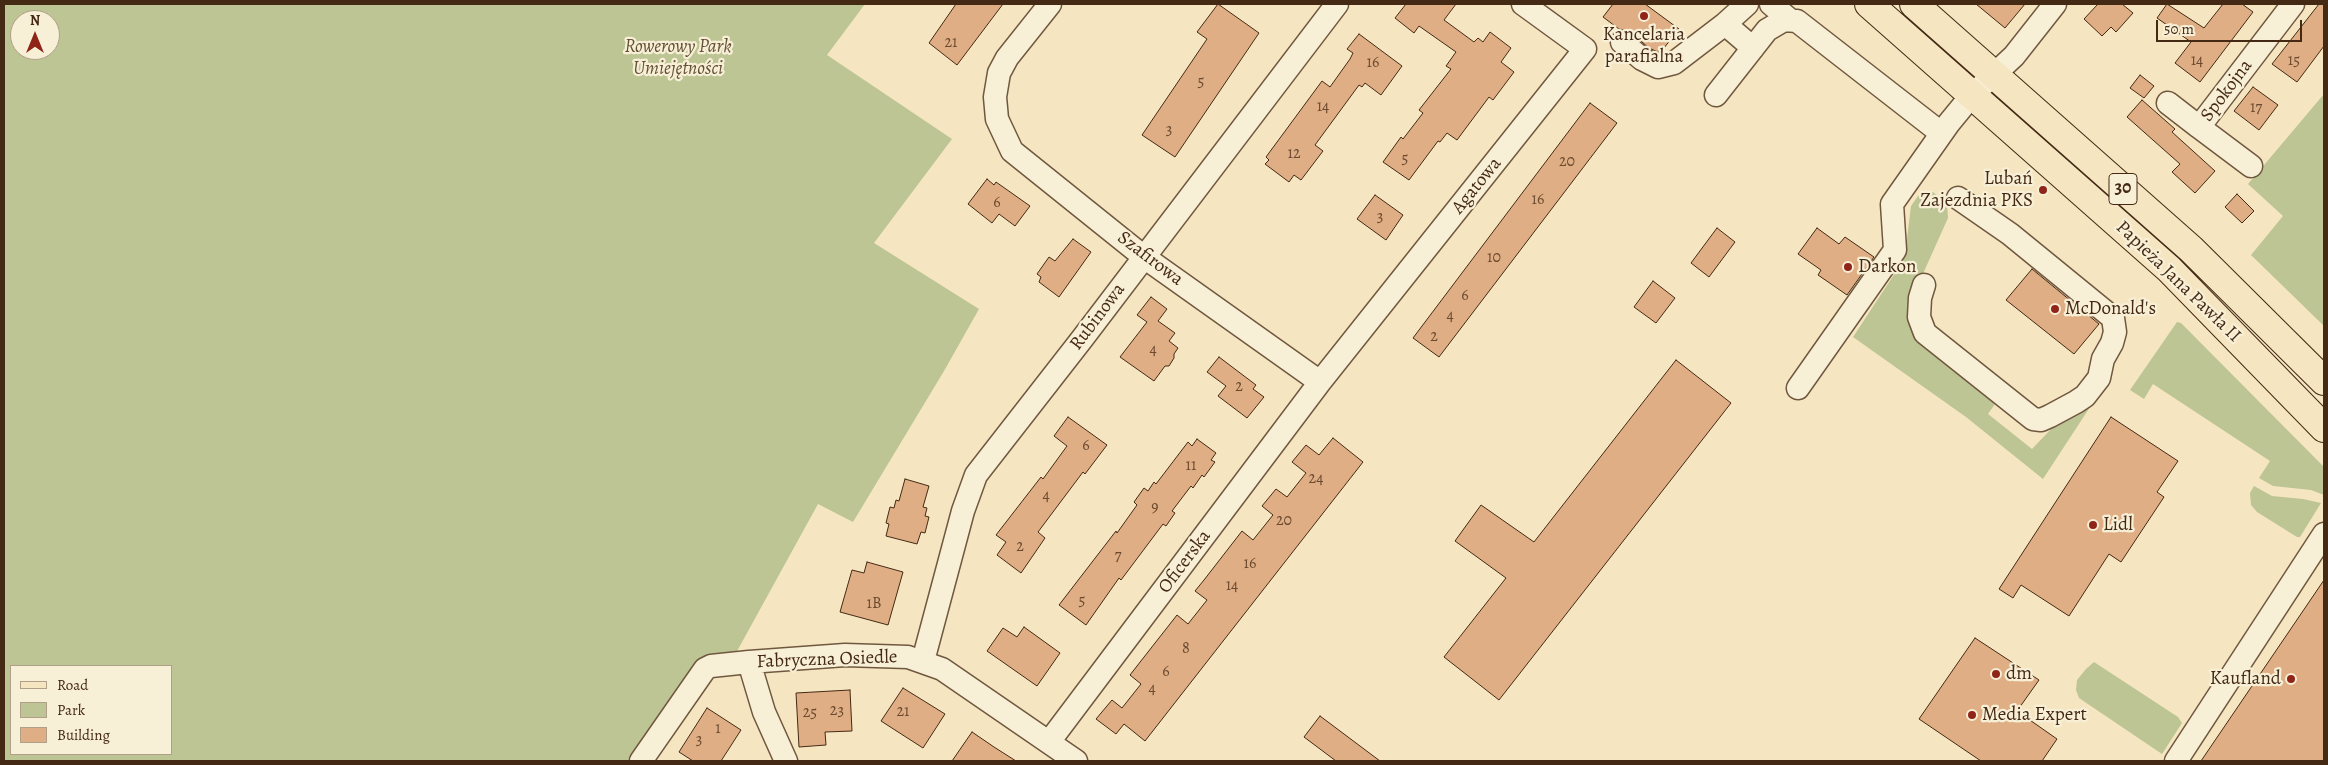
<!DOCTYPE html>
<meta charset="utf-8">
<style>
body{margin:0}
#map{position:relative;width:2328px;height:765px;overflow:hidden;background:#f5e6c1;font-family:Alegreya,serif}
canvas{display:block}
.frame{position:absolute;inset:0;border:5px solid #442914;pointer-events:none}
.legend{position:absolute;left:10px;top:665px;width:162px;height:90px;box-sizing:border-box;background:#f8efd7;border:1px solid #b0a089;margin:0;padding:6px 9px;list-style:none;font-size:15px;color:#442914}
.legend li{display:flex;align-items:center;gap:10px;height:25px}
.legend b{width:25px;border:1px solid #b0a089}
.north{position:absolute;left:10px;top:10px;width:50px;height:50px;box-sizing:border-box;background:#f8efd7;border:1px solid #b0a089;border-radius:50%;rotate:0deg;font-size:14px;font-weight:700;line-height:20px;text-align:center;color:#442914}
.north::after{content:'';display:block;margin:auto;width:18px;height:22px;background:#8f2418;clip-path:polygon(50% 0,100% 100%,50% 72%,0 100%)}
.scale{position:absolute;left:2156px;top:20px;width:146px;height:22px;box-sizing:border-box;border:2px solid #442914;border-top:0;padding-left:6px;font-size:15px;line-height:18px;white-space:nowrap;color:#442914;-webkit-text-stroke:4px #f8efd7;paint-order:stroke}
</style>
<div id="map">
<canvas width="2328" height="765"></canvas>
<div class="frame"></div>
<ul class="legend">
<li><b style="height:6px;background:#f5e6c1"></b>Road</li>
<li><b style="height:14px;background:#bcc593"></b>Park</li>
<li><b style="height:14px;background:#dfae84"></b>Building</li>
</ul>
<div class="north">N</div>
<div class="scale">50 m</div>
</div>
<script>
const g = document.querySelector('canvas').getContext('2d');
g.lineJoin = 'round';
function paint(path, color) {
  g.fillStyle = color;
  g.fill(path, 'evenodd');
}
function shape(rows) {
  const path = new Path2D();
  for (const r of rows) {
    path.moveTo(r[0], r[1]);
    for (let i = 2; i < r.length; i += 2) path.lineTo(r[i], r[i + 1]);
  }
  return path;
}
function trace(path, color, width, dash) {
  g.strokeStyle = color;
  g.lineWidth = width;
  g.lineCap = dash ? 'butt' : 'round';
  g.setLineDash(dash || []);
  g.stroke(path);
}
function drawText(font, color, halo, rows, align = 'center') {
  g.font = font + ' Alegreya,serif';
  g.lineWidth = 4.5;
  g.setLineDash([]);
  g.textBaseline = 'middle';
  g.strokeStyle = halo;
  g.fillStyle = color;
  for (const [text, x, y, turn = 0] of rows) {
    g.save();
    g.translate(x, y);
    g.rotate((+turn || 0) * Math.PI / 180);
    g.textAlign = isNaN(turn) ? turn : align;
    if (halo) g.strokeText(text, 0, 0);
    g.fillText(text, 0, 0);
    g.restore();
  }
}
paint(shape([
 [4,4,865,4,827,55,952,139,874,243,979,309,944,371,853,522,818,504,736,653,701,657,632,761,4,761],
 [20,20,50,20,50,50,20,50],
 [11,666,171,666,171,754,11,754],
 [2324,94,2324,326,2251,255,2283,216,2248,184],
 [1933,192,1947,204,1948,218,1913,296,1908,314,1914,332,1997,401,1988,414,2032,449,2054,426,2092,404,2043,479,1966,417,1853,337,1899,267,1905,255,1911,206,1918,196],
 [2177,322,2181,323,2324,467,2324,495,2311,490,2273,486,2259,478,2270,461,2153,384,2144,399,2130,390],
 [2254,486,2272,496,2303,499,2321,503,2300,537,2297,537,2257,512,2251,505,2250,493],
 [2094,662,2178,717,2182,723,2162,754,2079,698,2076,690,2077,680,2086,669]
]), '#bcc593');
const building = shape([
 [956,4,1003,4,957,65,929,43,956,4],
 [1218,4,1259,33,1175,157,1142,135,1207,39,1197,32,1218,4],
 [1406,4,1456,4,1444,20,1474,42,1478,38,1483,42,1490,32,1511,48,1501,62,1514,72,1493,100,1489,97,1457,140,1447,133,1440,142,1438,141,1409,180,1383,162,1401,137,1403,139,1423,113,1419,110,1451,69,1446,66,1456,52,1419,26,1414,33,1395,18,1406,4],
 [1613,4,1645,4,1679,29,1660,53,1649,48,1630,32,1619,29,1603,17,1613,4],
 [1976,4,2025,4,2005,28,1976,4],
 [2098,4,2122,4,2133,13,2116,32,2111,27,2102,36,2084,19,2098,4],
 [2167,4,2204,28,2223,4,2242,4,2253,12,2200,82,2175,63,2191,42,2157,18,2167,4],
 [2319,4,2324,4,2324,46,2297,82,2272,64,2319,4],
 [1359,34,1402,66,1381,95,1365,83,1362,87,1359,85,1315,145,1323,151,1301,180,1294,175,1289,182,1265,164,1269,160,1266,157,1322,81,1330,87,1350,59,1353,53,1347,49,1359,34],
 [2140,75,2154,86,2144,98,2130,88,2140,75],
 [2253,87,2278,105,2259,130,2234,111,2253,87],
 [2142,100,2175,129,2172,132,2215,171,2195,193,2172,172,2180,164,2127,117,2142,100],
 [1590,103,1617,123,1439,357,1413,338,1590,103],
 [987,179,994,185,996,182,1030,206,1015,226,999,214,992,223,968,204,987,179],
 [2237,194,2254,211,2242,223,2225,207,2237,194],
 [1375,195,1403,215,1386,240,1357,219,1375,195],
 [1717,228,1735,242,1709,277,1691,263,1717,228],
 [1817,228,1839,244,1845,237,1874,257,1847,295,1818,275,1821,270,1798,254,1817,228],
 [1073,239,1091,252,1059,297,1039,282,1041,277,1037,274,1049,257,1055,261,1073,239],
 [2032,269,2099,324,2074,354,2006,300,2032,269],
 [1653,281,1675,298,1656,323,1634,307,1653,281],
 [1151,297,1167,309,1158,321,1175,333,1169,341,1178,348,1174,354,1174,358,1169,366,1165,366,1154,381,1120,357,1147,322,1137,315,1151,297],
 [1219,357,1256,385,1253,389,1264,397,1247,418,1218,396,1226,386,1207,372,1219,357],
 [1676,360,1731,403,1499,700,1444,657,1506,578,1455,541,1481,505,1534,542,1676,360],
 [1068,417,1107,445,1085,474,1083,472,1038,532,1045,538,1021,573,997,555,1006,542,996,535,1041,477,1043,479,1067,446,1054,436,1068,417],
 [2111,417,2178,461,2157,492,2164,497,2121,562,2109,554,2069,616,2021,585,2013,598,1999,589,2111,417],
 [1333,438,1363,462,1145,741,1124,724,1116,734,1096,719,1112,700,1122,708,1141,684,1130,675,1137,666,1177,615,1188,624,1207,600,1195,591,1204,580,1242,531,1253,540,1273,515,1262,506,1276,489,1287,497,1306,473,1292,462,1306,445,1319,455,1333,438],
 [1197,439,1216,453,1211,460,1215,462,1204,477,1202,475,1193,488,1191,486,1172,511,1175,513,1166,526,1163,524,1121,580,1119,578,1086,625,1059,605,1116,531,1117,533,1137,505,1134,502,1144,488,1148,491,1154,482,1156,484,1188,442,1192,446,1197,439],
 [905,479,929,486,923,507,927,508,925,516,929,517,925,533,921,532,917,544,886,536,889,524,886,523,890,507,894,508,896,500,899,501,905,479],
 [867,562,903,572,888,625,840,612,852,570,864,573,867,562],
 [2324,580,2324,761,2201,761,2324,580],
 [1024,627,1060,653,1037,686,987,651,1003,628,1017,637,1024,627],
 [1975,638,2039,680,2017,711,2057,739,2042,761,1981,761,1919,719,1975,638],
 [903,688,945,714,923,748,881,721,903,688],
 [850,690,852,731,825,732,826,745,799,747,796,693,850,690],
 [707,708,741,730,721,761,693,761,679,752,707,708],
 [1320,716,1380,761,1336,761,1304,737,1320,716],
 [972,732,994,747,1016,761,952,761,972,732]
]);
paint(building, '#dfae84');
trace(building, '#442914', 1);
const minor = shape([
 [1050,4,1007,58,999,73,995,97,997,119,1012,151,1144,257,1320,382],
 [1771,4,1790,20],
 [1725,24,1747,4],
 [1622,42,1642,59,1658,67,1674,63,1725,24,1753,48],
 [1716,95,1767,30,1784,20,1797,21,1941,133],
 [2168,103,2199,127],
 [2251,166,2199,127,2293,4],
 [1924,285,1920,298,1919,317,1925,333,2033,419,2041,420,2050,416,2076,402,2085,396,2099,378,2103,359,2112,343,2115,332,2113,318,2010,234,1958,198],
 [1798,388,1895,250,1892,204,1949,123,1972,95,2014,56,2055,4],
 [923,661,963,511,976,475,1082,339,1337,4],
 [749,662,764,712,786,761],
 [1049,742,1320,382,1585,49,1523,4],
 [641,761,705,669,711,666,749,662,845,655,908,657,942,669,1076,761],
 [2176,761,2324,534]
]);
const major = shape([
 [1869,4,2169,269,2324,428],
 [1914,4,2191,249,2324,381]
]);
trace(minor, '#70583f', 25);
trace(major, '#442914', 30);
trace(minor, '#f8efd7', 22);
trace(major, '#f5e6c1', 28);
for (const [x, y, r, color] of [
 [1644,16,5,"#8f2418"],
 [2043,190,5,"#8f2418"],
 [1848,267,5,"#8f2418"],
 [2055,309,5,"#8f2418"],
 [2093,525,5,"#8f2418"],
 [1996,674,5,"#8f2418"],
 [2291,679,5,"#8f2418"],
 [1972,715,5,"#8f2418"]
]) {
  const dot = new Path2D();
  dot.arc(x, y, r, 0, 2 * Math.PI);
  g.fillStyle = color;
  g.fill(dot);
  trace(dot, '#f8efd7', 2);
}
drawText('16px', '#6b4a30', null, [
 ["21",951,43],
 ["14",2197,61],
 ["15",2294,61],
 ["16",1373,63],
 ["5",1201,82],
 ["14",1323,107],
 ["17",2256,108],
 ["3",1169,130],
 ["12",1294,154],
 ["5",1405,159],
 ["20",1567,162],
 ["16",1538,200],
 ["6",997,203],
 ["3",1380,217],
 ["10",1494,258],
 ["6",1465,296],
 ["4",1450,316],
 ["2",1434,337],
 ["4",1153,350],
 ["2",1239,387],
 ["6",1086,446],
 ["11",1191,466],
 ["24",1316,479],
 ["4",1046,496],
 ["9",1155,508],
 ["20",1284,521],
 ["2",1020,547],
 ["7",1118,556],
 ["16",1250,564],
 ["14",1232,586],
 ["5",1082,601],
 ["1B",874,604],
 ["8",1186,649],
 ["6",1166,672],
 ["4",1152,689],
 ["23",837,711],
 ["21",903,712],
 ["25",810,713],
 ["1",718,729],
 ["3",699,740]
]);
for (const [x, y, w] of [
 [2123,189,28]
]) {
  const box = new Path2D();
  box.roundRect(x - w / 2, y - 15.5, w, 31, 4);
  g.fillStyle = '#f8efd7';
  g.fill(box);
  trace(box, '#442914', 1);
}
drawText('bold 18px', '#442914', null, [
 ["30",2123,189]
]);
drawText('19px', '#442914', '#f8efd7', [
 ["Kancelaria",1644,35,"center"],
 ["parafialna",1644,57,"center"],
 ["Lubań",2033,179,"right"],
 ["Zajezdnia PKS",2033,201,"right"],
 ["Darkon",1858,267],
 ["McDonald's",2065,309],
 ["Lidl",2103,525],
 ["dm",2006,674],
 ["Kaufland",2281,679,"right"],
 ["Media Expert",1982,715]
], 'left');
drawText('italic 19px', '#625034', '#f8efd7', [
 ["Rowerowy Park",678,47],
 ["Umiejętności",678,69]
]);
drawText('19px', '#442914', '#f8efd7', [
 ["Spokojna",2227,91,-53],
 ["Agatowa",1477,186,-51],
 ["Szafirowa",1150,259,37],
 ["Papieża Jana Pawła II",2178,282,44],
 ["Rubinowa",1098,317,-53],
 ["Oficerska",1185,562,-53],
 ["Fabryczna Osiedle",827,660,-2]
]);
</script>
